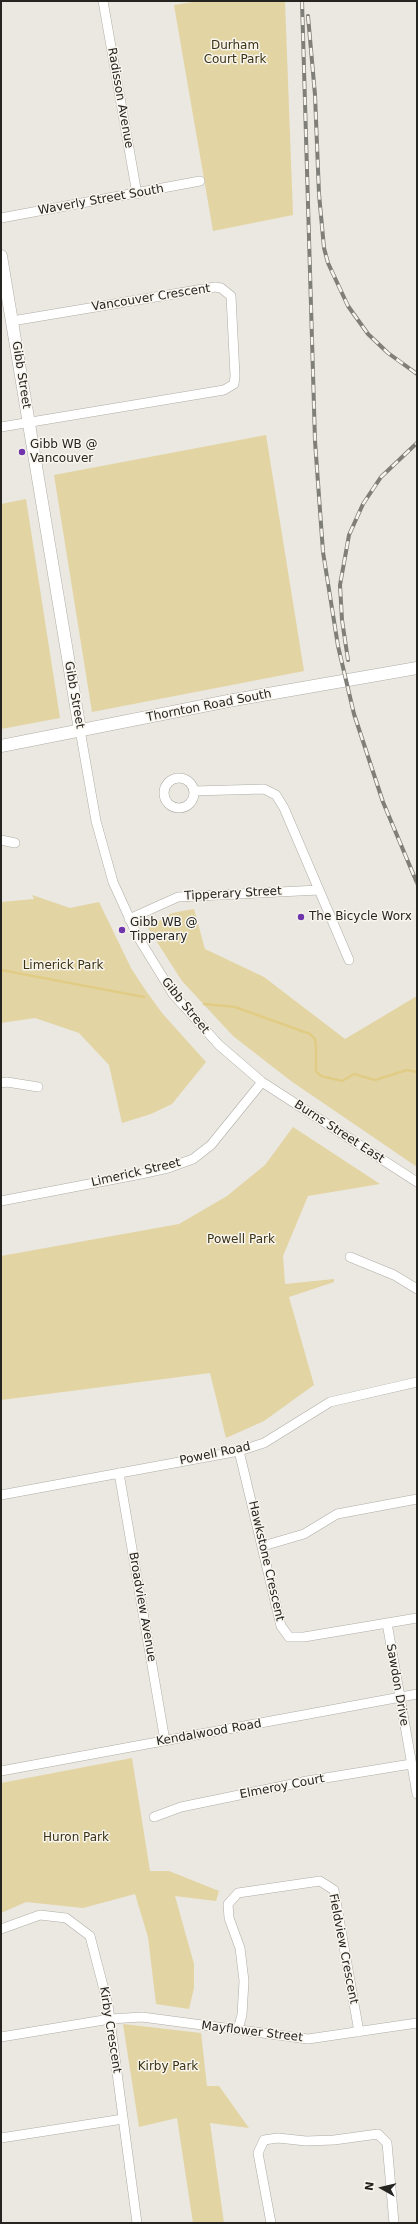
<!DOCTYPE html>
<style>
body{margin:0}
#map{position:relative;width:418px;height:2224px;overflow:hidden;background:#eae8e0;font-family:"DejaVu Sans",sans-serif}
canvas{display:block}
.frame{position:absolute;inset:0;border:2px solid #252421;pointer-events:none}
.north{position:absolute;left:362px;top:2168px;width:40px;height:40px;-webkit-text-stroke:3px #f7f5ed;paint-order:stroke;rotate:278deg;font-size:11px;font-weight:700;line-height:16px;text-align:center;color:#252421}
.north::after{content:'';display:block;margin:auto;width:14px;height:18px;background:#252421;clip-path:polygon(50% 0,100% 100%,50% 72%,0 100%)}
</style>
<div id="map">
<canvas width="418" height="2224"></canvas>
<div class="frame"></div>
<div class="north">N</div>
</div>
<script>
const g = document.querySelector('canvas').getContext('2d');
g.lineJoin = 'round';
function paint(path, color) {
  g.fillStyle = color;
  g.fill(path, 'evenodd');
}
function shape(rows) {
  const path = new Path2D();
  for (const r of rows) {
    if (r.length === 3) {
      path.moveTo(r[0] + r[2], r[1]);
      path.arc(r[0], r[1], r[2], 0, 2 * Math.PI);
      continue;
    }
    path.moveTo(r[0], r[1]);
    for (let i = 2; i < r.length; i += 2) path.lineTo(r[i], r[i + 1]);
  }
  return path;
}
function trace(path, color, width, dash) {
  g.strokeStyle = color;
  g.lineWidth = width;
  g.lineCap = dash ? 'butt' : 'round';
  g.setLineDash(dash || []);
  g.stroke(path);
}
function drawText(font, color, halo, rows, align = 'center') {
  g.font = font + ' "DejaVu Sans",sans-serif';
  g.lineWidth = 3;
  g.setLineDash([]);
  g.textBaseline = 'middle';
  g.strokeStyle = halo;
  g.fillStyle = color;
  for (const [text, x, y, turn = 0] of rows) {
    g.save();
    g.translate(x, y);
    g.rotate((+turn || 0) * Math.PI / 180);
    g.textAlign = isNaN(turn) ? turn : align;
    if (halo) g.strokeText(text, 0, 0);
    g.fillText(text, 0, 0);
    g.restore();
  }
}
paint(shape([
 [199,1,285,1,293,215,213,231,174,5],
 [266,435,304,671,92,712,54,475],
 [26,499,60,718,1,729,1,504],
 [32,895,70,908,99,902,131,968,144,988,162,1013,206,1062,172,1104,151,1114,122,1123,109,1065,79,1033,35,1018,1,1023,1,902,34,899],
 [194,909,205,949,264,977,345,1039,417,996,417,1167,291,1081,233,1036,182,981,148,928,172,913],
 [293,1127,380,1184,308,1196,283,1256,285,1284,334,1279,334,1282,289,1297,314,1385,264,1421,226,1438,210,1373,1,1400,1,1256,179,1224,227,1196,265,1165],
 [132,1758,150,1871,169,1871,219,1891,216,1901,175,1896,194,1964,194,1988,189,2009,156,2004,148,1937,135,1894,83,1908,26,1902,1,1913,1,1783],
 [123,2024,201,2033,207,2086,219,2086,249,2128,210,2123,224,2223,193,2223,177,2118,139,2127]
]), '#e3d4a3');
trace(shape([
 [1,970,144,997],
 [204,1004,235,1007,310,1034,315,1039,316,1047,316,1071,321,1076,342,1081,354,1074,375,1080,407,1070,417,1072]
]), '#e1cc86', 2.5);
const minor = shape([
 [103,1,137,194],
 [1,218,200,181],
 [1,427,224,390,234,384,235,376,231,296,221,288,215,287,12,321],
 [80,730,96,821,113,882,138,937,173,994,219,1045,262,1082,417,1182],
 [179,793,15],
 [194,791,264,789,276,795,284,808,349,960],
 [1,840,15,843],
 [129,919,178,897,319,890],
 [1,1083,7,1082,38,1087],
 [1,1201,141,1174,168,1168,193,1159,211,1145,262,1082],
 [350,1257,394,1275,417,1289],
 [239,1451,281,1626,289,1637,304,1637,417,1618],
 [119,1473,165,1741],
 [1,1495,239,1451,264,1443,330,1402,417,1382],
 [263,1546,304,1534,337,1514,417,1499],
 [387,1623,417,1794],
 [1,1771,417,1694],
 [154,1817,181,1807,307,1781,411,1764],
 [1,1929,40,1915,66,1918,90,1936,108,2005,137,2223],
 [238,2029,242,2015,244,1981,240,1948,229,1918,228,1904,238,1893,320,1881,334,1890,359,2032],
 [1,2037,110,2019,142,2017,308,2039,417,2023],
 [1,2138,123,2119],
 [271,2223,258,2153,264,2140,278,2138,306,2141,334,2140,378,2134,387,2143,394,2223]
]);
const major = shape([
 [1,256,80,730],
 [1,746,228,701,417,668]
]);
trace(minor, '#aeaca5', 10);
trace(major, '#aeaca5', 13);
trace(minor, '#fff', 9);
trace(major, '#fff', 12);
const rail = shape([
 [302,1,315,441,323,552,338,646,354,714,383,802,417,883],
 [308,16,315,95,319,194,324,248,328,263,348,306,368,334,388,353,417,374],
 [348,660,342,620,340,585,349,535,363,504,381,477,417,443]
]);
trace(rail, '#7f7e78', 4);
trace(rail, '#f7f5ed', 2.5, [8]);
for (const [x, y, r, color] of [
 [22,452,4,"#7135ab"],
 [301,917,4,"#7135ab"],
 [122,930,4,"#7135ab"]
]) {
  const dot = new Path2D();
  dot.arc(x, y, r, 0, 2 * Math.PI);
  g.fillStyle = color;
  g.fill(dot);
  trace(dot, '#f7f5ed', 1.5);
}
drawText('12px', '#3b3213', '#f7f5ed', [
 ["Durham",235,46],
 ["Court Park",235,60],
 ["Limerick Park",63,966],
 ["Powell Park",241,1240],
 ["Huron Park",76,1838],
 ["Kirby Park",168,2067]
]);
drawText('12px', '#252421', '#f7f5ed', [
 ["Radisson Avenue",120,98,80],
 ["Waverly Street South",101,200,-10],
 ["Vancouver Crescent",151,298,-9],
 ["Gibb Street",21,375,81],
 ["Gibb Street",74,695,80],
 ["Thornton Road South",209,706,-11],
 ["Tipperary Street",233,894,-3],
 ["Gibb Street",185,1006,51],
 ["Burns Street East",339,1132,33],
 ["Limerick Street",136,1173,-13],
 ["Powell Road",215,1454,-12],
 ["Hawkstone Crescent",266,1561,77],
 ["Broadview Avenue",142,1607,80],
 ["Sawdon Drive",397,1685,80],
 ["Kendalwood Road",209,1733,-10],
 ["Elmeroy Court",282,1787,-11],
 ["Fieldview Crescent",343,1949,79],
 ["Kirby Crescent",110,2030,81],
 ["Mayflower Street",252,2032,7]
]);
drawText('12px', '#252421', '#f7f5ed', [
 ["Gibb WB @",30,445],
 ["Vancouver",30,459],
 ["The Bicycle Worx",309,917],
 ["Gibb WB @",130,923],
 ["Tipperary",130,937]
], 'left');
</script>
